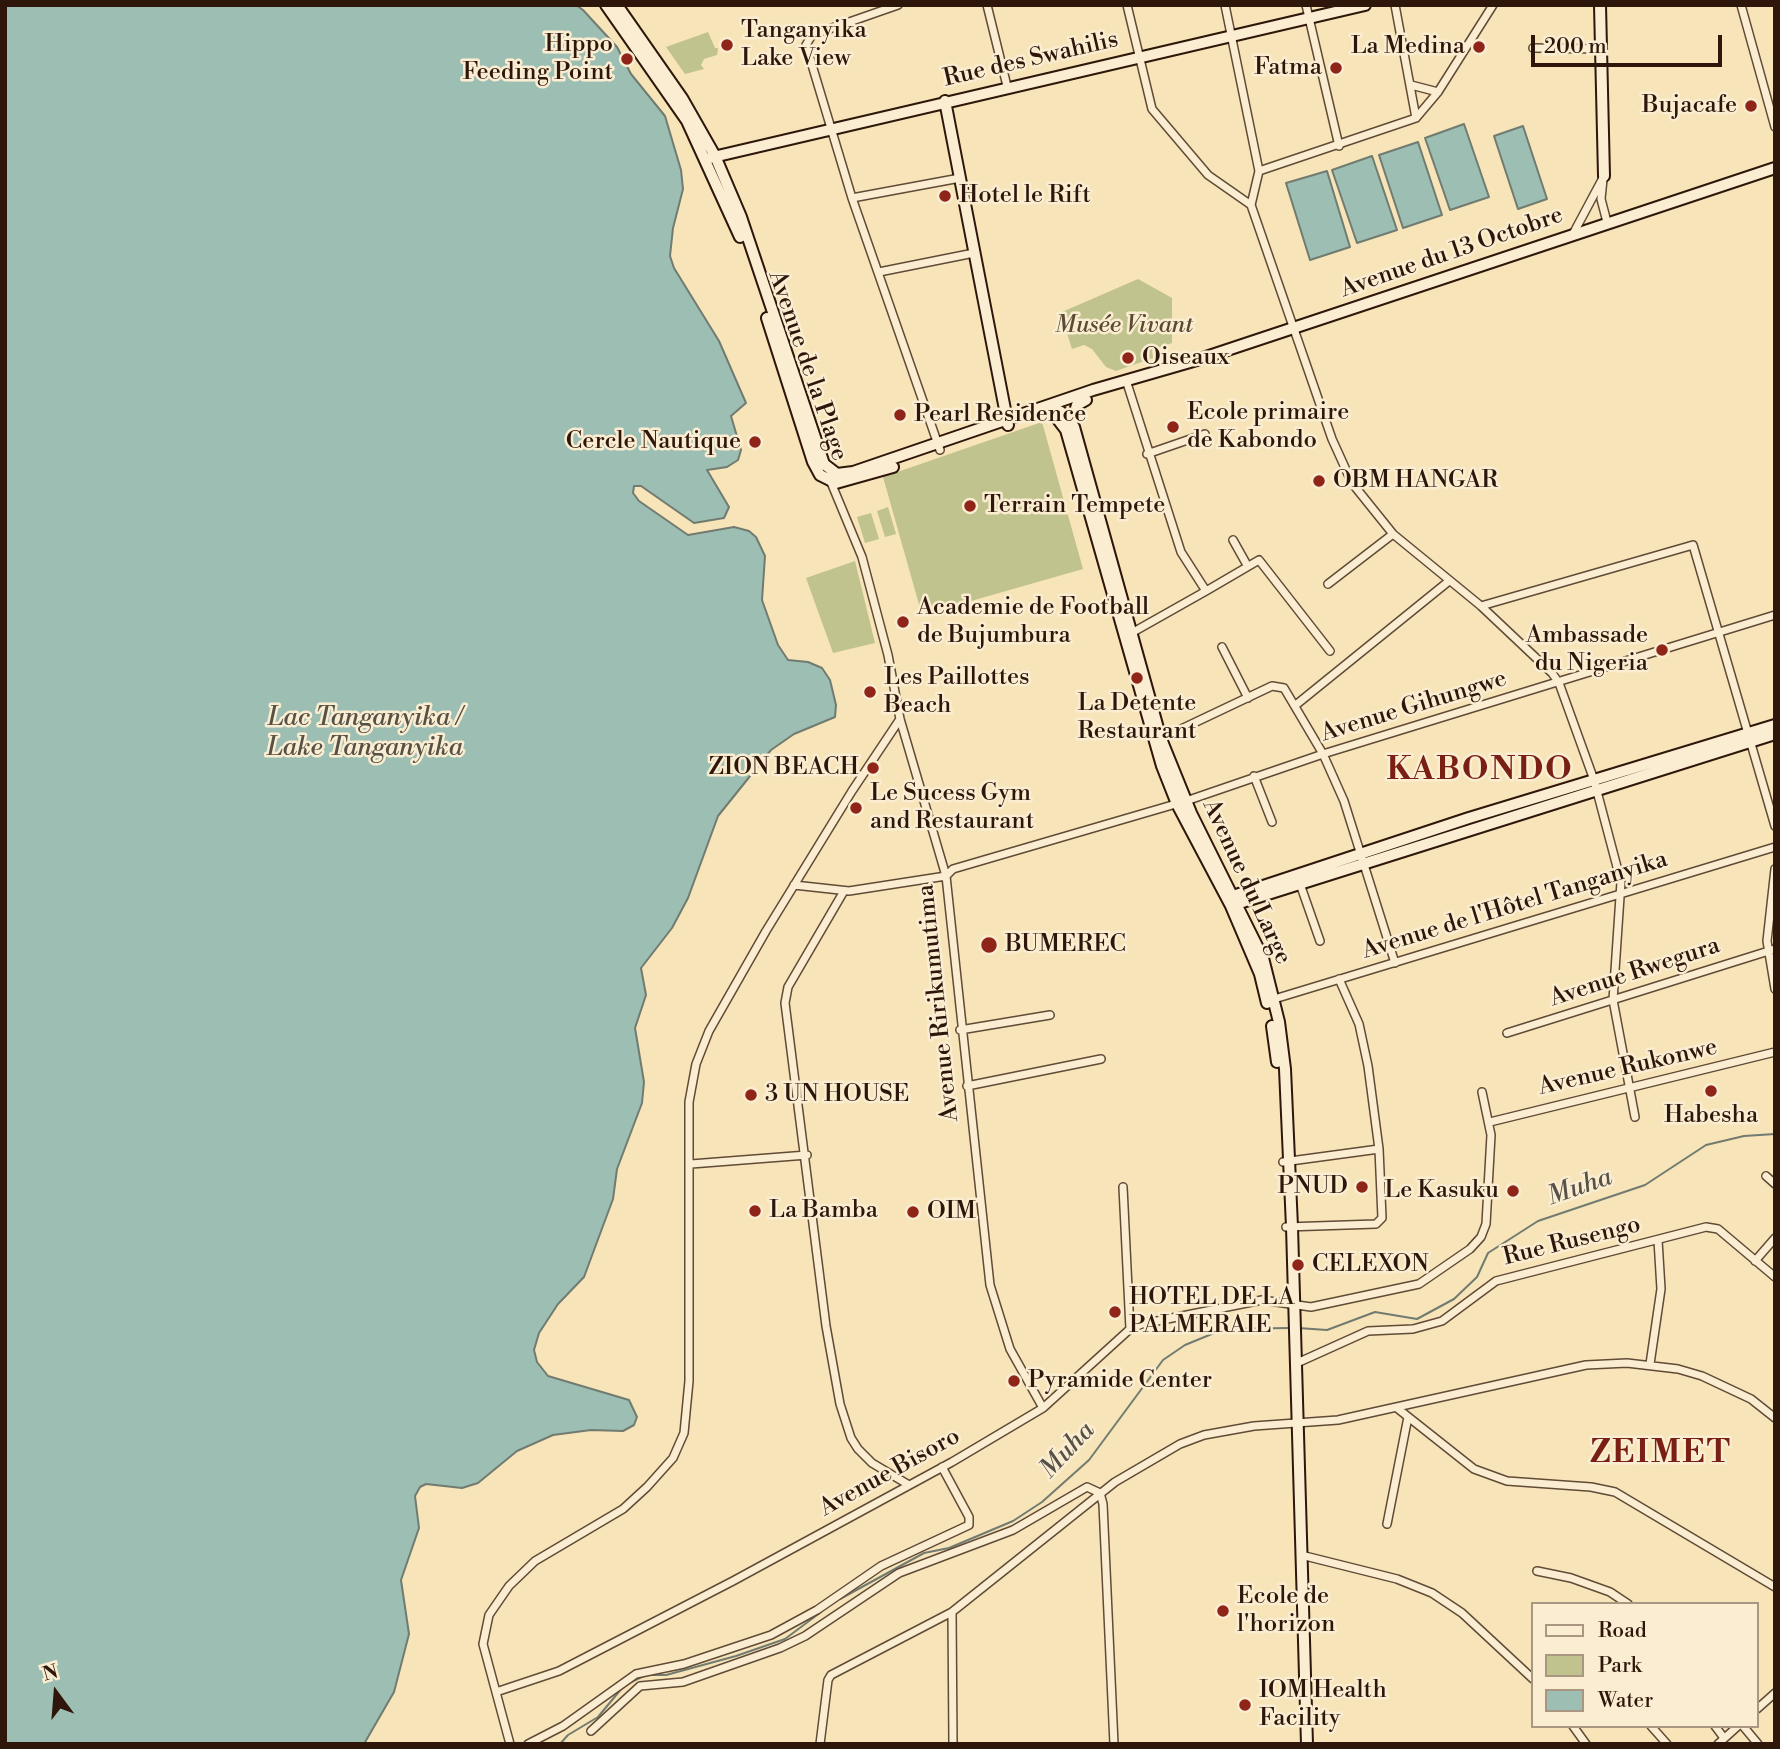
<!DOCTYPE html>
<meta charset="utf-8">
<style>
body{margin:0}
#map{position:relative;width:1780px;height:1749px;overflow:hidden;background:#f7e4b8;font-family:"Libre Bodoni",serif}
canvas{display:block}
.frame{position:absolute;inset:0;border:7px solid #2f160b;pointer-events:none}
.legend{position:absolute;left:1531px;top:1602px;width:228px;height:126px;box-sizing:border-box;background:#faedd1;border:2px solid #a99782;margin:0;padding:9px 12px;list-style:none;font-size:21px;color:#2f160b}
.legend li{display:flex;align-items:center;gap:14px;height:35px}
.legend b{width:35px;border:2px solid #a99782}
.north{position:absolute;left:21px;top:1658px;width:70px;height:70px;-webkit-text-stroke:5px #faedd1;paint-order:stroke;rotate:344deg;font-size:19px;font-weight:700;line-height:28px;text-align:center;color:#2f160b}
.north::after{content:'';display:block;margin:auto;width:24px;height:32px;background:#2f160b;clip-path:polygon(50% 0,100% 100%,50% 72%,0 100%)}
.scale{position:absolute;left:1531px;top:35px;width:191px;height:32px;box-sizing:border-box;border:4px solid #2f160b;border-top:0;padding-left:9px;font-size:21px;line-height:24px;white-space:nowrap;color:#2f160b;-webkit-text-stroke:5px #faedd1;paint-order:stroke}
</style>
<div id="map">
<canvas width="1780" height="1749"></canvas>
<div class="frame"></div>
<ul class="legend">
<li><b style="height:9px;background:#faedd1"></b>Road</li>
<li><b style="height:19px;background:#c0c38d"></b>Park</li>
<li><b style="height:19px;background:#9dbeb3"></b>Water</li>
</ul>
<div class="north">N</div>
<div class="scale">200 m</div>
</div>
<script>
const g = document.querySelector('canvas').getContext('2d');
g.lineJoin = 'round';
function paint(path, color) {
  g.fillStyle = color;
  g.fill(path, 'evenodd');
}
function shape(rows) {
  const path = new Path2D();
  for (const r of rows) {
    path.moveTo(r[0], r[1]);
    for (let i = 2; i < r.length; i += 2) path.lineTo(r[i], r[i + 1]);
  }
  return path;
}
function trace(path, color, width, dash) {
  g.strokeStyle = color;
  g.lineWidth = width;
  g.lineCap = dash ? 'butt' : 'round';
  g.setLineDash(dash || []);
  g.stroke(path);
}
function drawText(font, color, halo, rows, align = 'center') {
  g.font = font + ' "Libre Bodoni",serif';
  g.lineWidth = 5;
  g.setLineDash([]);
  g.textBaseline = 'middle';
  g.strokeStyle = halo;
  g.fillStyle = color;
  for (const [text, x, y, turn = 0] of rows) {
    g.save();
    g.translate(x, y);
    g.rotate((+turn || 0) * Math.PI / 180);
    g.textAlign = isNaN(turn) ? turn : align;
    if (halo) g.strokeText(text, 0, 0);
    g.fillText(text, 0, 0);
    g.restore();
  }
}
paint(shape([
 [708,32,715,48,718,48,717,55,704,59,701,65,704,69,685,74,666,47],
 [1138,279,1172,298,1172,343,1152,350,1153,358,1116,371,1106,367,1092,349,1084,345,1072,349,1066,330,1060,331,1059,328,1062,312],
 [1042,422,1083,569,922,615,883,477],
 [888,507,896,534,885,537,877,511],
 [871,513,879,539,865,543,857,517],
 [855,561,875,643,833,653,806,578]
]), '#c0c38d');
const water = shape([
 [5,5,576,5,583,10,617,47,631,74,665,116,681,170,683,189,673,228,670,256,674,268,719,341,746,403,731,416,741,450,738,460,727,467,707,470,729,507,724,518,694,523,641,486,634,486,633,493,639,501,688,535,734,527,749,531,756,537,765,556,762,600,778,645,788,660,808,662,822,668,830,680,836,705,835,717,794,734,771,750,718,816,688,898,672,928,641,968,646,995,635,1028,644,1082,642,1103,617,1169,613,1199,584,1277,558,1304,539,1333,534,1350,537,1362,548,1376,629,1400,637,1417,634,1425,623,1431,591,1430,553,1435,517,1451,478,1483,462,1488,426,1484,420,1487,415,1496,419,1528,401,1580,409,1634,394,1692,364,1744,5,1744,5,5],
 [1464,124,1489,197,1450,210,1425,138,1464,124],
 [1523,126,1547,199,1518,209,1494,136,1523,126],
 [1418,142,1442,215,1403,228,1379,155,1418,142],
 [1372,156,1397,230,1357,243,1332,170,1372,156],
 [1327,171,1350,247,1310,260,1286,183,1327,171]
]);
paint(water, '#9dbeb3');
trace(water, '#717b70', 2);
trace(shape([
 [1298,1328,1327,1330,1375,1312,1417,1319,1454,1299,1477,1277,1488,1253,1538,1221,1645,1185,1706,1145,1744,1136,1775,1134],
 [840,1599,924,1553,949,1548,1013,1521,1042,1502,1089,1460,1163,1360,1185,1345,1224,1329,1289,1328],
 [629,1683,646,1675,666,1675,736,1656,785,1639,821,1612],
 [560,1744,568,1735,598,1717,622,1688]
]), '#717b70', 2);
const street = shape([
 [898,5,812,35,806,45,852,198,940,450],
 [987,5,1007,86],
 [1127,5,1152,109,1208,175,1251,205,1332,439,1352,483,1393,534,1481,606,1552,673,1559,683,1594,780,1621,882,1613,1000,1635,1117],
 [1225,5,1259,171],
 [1306,5,1339,146],
 [1395,5,1416,118],
 [1741,5,1775,127],
 [1533,48,1601,49],
 [1411,85,1438,92],
 [1603,179,1601,199,1607,222],
 [852,198,960,178],
 [1251,205,1259,171,1416,118,1438,92,1493,5],
 [1573,234,1604,176],
 [879,272,974,253],
 [1126,380,1181,552,1206,591,1128,635],
 [1147,454,1205,434],
 [830,480,862,557,888,655,900,719,946,876,990,1285,1010,1349,1043,1408],
 [1233,540,1247,565],
 [1328,584,1393,534],
 [1206,591,1259,560,1330,651],
 [1481,606,1693,545,1775,826],
 [1222,647,1248,698],
 [1297,704,1449,581],
 [1158,740,1272,686,1284,688,1323,754,1344,801,1395,963],
 [1254,776,1272,822],
 [1775,869,1767,941,1775,989],
 [1299,881,1320,941],
 [794,885,849,891,946,876,953,869,1186,801,1323,754,1775,615],
 [844,891,788,987,785,1003,826,1326,840,1404,851,1438,858,1449,872,1463,909,1485],
 [1271,1000,1775,847],
 [960,1030,1050,1015],
 [1507,1033,1775,949],
 [967,1086,1101,1059],
 [1490,1122,1775,1052],
 [1283,1162,1379,1149],
 [691,1164,807,1155],
 [1766,1176,1775,1184],
 [1123,1187,1130,1329],
 [1286,1227,1376,1224,1382,1218,1379,1149,1368,1066,1359,1024,1339,979],
 [1755,1261,1775,1238],
 [1297,1363,1368,1331,1413,1329,1442,1321,1496,1281,1706,1227,1718,1229,1775,1277],
 [1650,1364,1661,1289,1658,1240],
 [1397,1408,1474,1469,1507,1481,1591,1487,1615,1492,1775,1587],
 [1387,1524,1408,1417],
 [1301,1555,1397,1579,1432,1593,1462,1613,1533,1679],
 [1537,1571,1571,1578,1610,1592,1628,1604],
 [952,1612,953,1744],
 [496,1692,559,1671,733,1581,952,1462,1043,1408,1130,1329,1142,1324,1262,1300,1311,1307,1419,1284,1470,1249,1481,1237,1486,1224,1491,1135,1482,1092],
 [1757,1709,1775,1693],
 [1573,1726,1586,1744],
 [1651,1726,1667,1744],
 [1715,1726,1724,1738],
 [1743,1726,1758,1744],
 [591,1731,640,1686,683,1682,780,1648,805,1636,899,1573,1013,1530,1087,1487,1100,1493,1103,1504,1114,1744],
 [510,1744,483,1644,489,1615,509,1586,535,1561,623,1509,647,1487,673,1458,684,1433,689,1381,689,1102,696,1064,709,1031,766,931,852,791,900,719],
 [528,1744,563,1726,636,1674,684,1664,771,1635,817,1610,881,1566,969,1525,969,1517,942,1467],
 [820,1744,828,1680,831,1675,952,1612,1115,1482,1180,1444,1204,1435,1254,1426,1338,1420,1586,1365,1627,1363,1678,1369,1702,1376,1751,1399,1775,1418],
 [1718,1744,1738,1726]
]);
const secondary = shape([
 [606,5,687,121,740,237],
 [617,5,682,98,715,156,741,217,824,464,837,474,853,472,1093,390,1197,360,1775,168],
 [1600,5,1604,176],
 [945,101,1008,425],
 [709,158,1365,5],
 [767,318,813,462,820,475,836,483,893,467],
 [1049,406,1061,412,1074,427,1161,739,1191,813,1263,958,1279,1022,1285,1069,1292,1227,1307,1744],
 [1053,413,1066,430,1162,766,1177,804,1231,906,1260,974,1267,1003],
 [1072,422,1077,405,1086,400],
 [1230,897,1469,818,1775,725],
 [1233,905,1775,734],
 [1272,1026,1277,1062]
]);
trace(street, '#614a36', 10);
trace(secondary, '#2f160b', 14);
trace(street, '#faedd1', 7);
trace(secondary, '#faedd1', 10);
for (const [x, y, r, color] of [
 [727,45,7,"#8f2418"],
 [1479,47,7,"#8f2418"],
 [627,59,7,"#8f2418"],
 [1336,68,7,"#8f2418"],
 [1751,106,7,"#8f2418"],
 [945,196,7,"#8f2418"],
 [1128,358,7,"#8f2418"],
 [900,415,7,"#8f2418"],
 [1173,427,7,"#8f2418"],
 [755,442,7,"#8f2418"],
 [1319,481,7,"#8f2418"],
 [970,506,7,"#8f2418"],
 [903,622,7,"#8f2418"],
 [1662,650,7,"#8f2418"],
 [1137,678,7,"#8f2418"],
 [870,692,7,"#8f2418"],
 [873,768,7,"#8f2418"],
 [856,808,7,"#8f2418"],
 [989,945,9,"#8f2418"],
 [1711,1091,7,"#8f2418"],
 [751,1095,7,"#8f2418"],
 [1362,1187,7,"#8f2418"],
 [1513,1191,7,"#8f2418"],
 [755,1211,7,"#8f2418"],
 [913,1212,7,"#8f2418"],
 [1298,1265,7,"#8f2418"],
 [1115,1312,7,"#8f2418"],
 [1014,1381,7,"#8f2418"],
 [1223,1611,7,"#8f2418"],
 [1245,1705,7,"#8f2418"]
]) {
  const dot = new Path2D();
  dot.arc(x, y, r, 0, 2 * Math.PI);
  g.fillStyle = color;
  g.fill(dot);
  trace(dot, '#faedd1', 2.5);
}
drawText('24px', '#2f160b', '#faedd1', [
 ["Tanganyika",741,31],
 ["Lake View",741,59],
 ["Hippo",613,45,"right"],
 ["Feeding Point",613,73,"right"],
 ["La Medina",1465,47,"right"],
 ["Fatma",1322,68,"right"],
 ["Bujacafe",1737,106,"right"],
 ["Hotel le Rift",959,196],
 ["Oiseaux",1142,358],
 ["Ecole primaire",1187,413],
 ["de Kabondo",1187,441],
 ["Pearl Residence",914,415],
 ["Cercle Nautique",741,442,"right"],
 ["OBM HANGAR",1333,481],
 ["Terrain Tempete",984,506],
 ["Academie de Football",917,608],
 ["de Bujumbura",917,636],
 ["Ambassade",1648,636,"right"],
 ["du Nigeria",1648,664,"right"],
 ["Les Paillottes",884,678],
 ["Beach",884,706],
 ["La Detente",1137,704,"center"],
 ["Restaurant",1137,732,"center"],
 ["ZION BEACH",859,768,"right"],
 ["Le Sucess Gym",870,794],
 ["and Restaurant",870,822],
 ["BUMEREC",1005,945],
 ["3 UN HOUSE",765,1095],
 ["Habesha",1711,1116,"center"],
 ["PNUD",1348,1187,"right"],
 ["Le Kasuku",1499,1191,"right"],
 ["La Bamba",769,1211],
 ["OIM",927,1212],
 ["CELEXON",1312,1265],
 ["HOTEL DE LA",1129,1298],
 ["PALMERAIE",1129,1326],
 ["Pyramide Center",1028,1381],
 ["Ecole de",1237,1597],
 ["l'horizon",1237,1625],
 ["IOM Health",1259,1691],
 ["Facility",1259,1719]
], 'left');
drawText('24px', '#2f160b', '#faedd1', [
 ["Rue des Swahilis",1031,60,-13],
 ["Avenue du 13 Octobre",1452,253,-19],
 ["Avenue de la Plage",807,366,71],
 ["Avenue Gihungwe",1414,707,-17],
 ["Avenue du Large",1246,882,65],
 ["Avenue de l'Hôtel Tanganyika",1515,906,-17],
 ["Avenue Rwegura",1635,973,-18],
 ["Avenue Ririkumutima",939,1003,-96],
 ["Avenue Rukonwe",1628,1068,-13],
 ["Rue Rusengo",1572,1242,-14],
 ["Avenue Bisoro",890,1473,-29]
]);
drawText('italic 24px', '#5a4a32', '#faedd1', [
 ["Musée Vivant",1124,326]
]);
drawText('italic 26px', '#565146', '#faedd1', [
 ["Lac Tanganyika /",365,719],
 ["Lake Tanganyika",365,749],
 ["Muha",1580,1188,-19],
 ["Muha",1068,1451,-47]
]);
g.letterSpacing = '2px';
drawText('bold 32px', '#7a1f14', '#faedd1', [
 ["KABONDO",1480,771],
 ["ZEIMET",1661,1454]
]);
g.letterSpacing = '0px';
</script>
